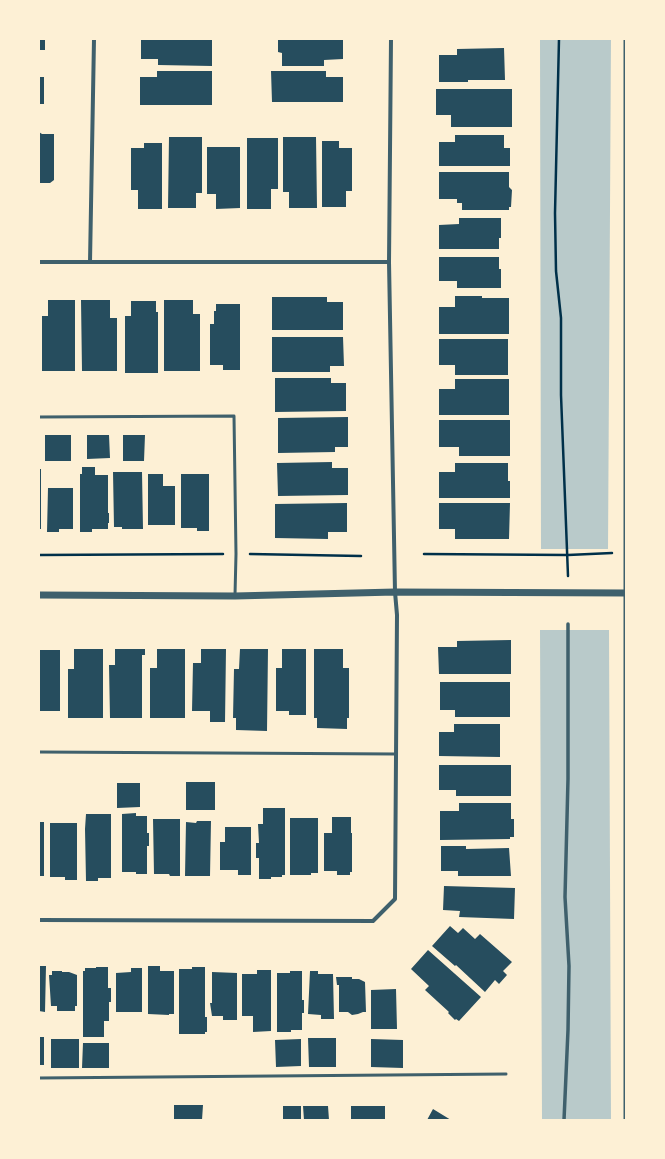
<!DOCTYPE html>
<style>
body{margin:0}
#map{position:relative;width:665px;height:1159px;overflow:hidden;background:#fdf0d5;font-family:"Fira Sans",sans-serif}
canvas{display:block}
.frame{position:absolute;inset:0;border:40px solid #fdf0d5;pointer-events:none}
</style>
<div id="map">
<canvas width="665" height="1159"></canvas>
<div class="frame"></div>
</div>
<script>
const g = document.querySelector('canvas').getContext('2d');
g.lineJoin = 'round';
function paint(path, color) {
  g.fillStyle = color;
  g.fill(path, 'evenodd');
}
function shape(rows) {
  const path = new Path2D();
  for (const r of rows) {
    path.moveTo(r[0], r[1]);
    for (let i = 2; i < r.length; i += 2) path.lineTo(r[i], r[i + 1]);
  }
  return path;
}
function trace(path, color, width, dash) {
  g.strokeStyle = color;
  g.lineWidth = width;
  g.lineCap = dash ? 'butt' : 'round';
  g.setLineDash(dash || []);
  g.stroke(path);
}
paint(shape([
 [540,39,611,39,608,549,541,549],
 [540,630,609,630,611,1120,542,1120]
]), '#b9caca');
paint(shape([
 [39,39,45,39,45,50,39,50],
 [141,39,212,39,212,66,158,65,158,59,141,59],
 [278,39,343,39,343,59,324,60,324,66,282,66,282,53,278,52],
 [504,48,505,80,468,80,468,82,439,82,439,55,457,55,457,49],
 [157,71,212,71,212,105,140,105,140,77,157,77],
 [271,71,326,71,326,77,343,77,343,102,272,102],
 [39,77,44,77,44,104,39,104],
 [436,89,512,89,512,127,451,127,451,115,436,115],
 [39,132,42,134,54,134,54,180,50,183,39,183],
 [455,135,504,135,504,148,510,148,510,166,439,166,439,142,455,142],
 [169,137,202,137,202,193,196,193,196,208,168,208],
 [283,137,316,137,317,208,289,208,289,192,283,192],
 [247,138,278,138,278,189,271,189,271,209,247,209],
 [322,141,339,141,339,148,352,148,352,191,346,191,346,207,322,207],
 [144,143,162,143,162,209,138,209,138,190,131,190,131,148,144,148],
 [207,147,240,147,240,208,216,209,216,194,207,194],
 [439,172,509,172,509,187,512,190,511,207,509,207,509,210,462,210,462,203,457,203,457,199,439,199],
 [459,218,501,218,501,238,499,238,499,249,439,249,439,225,459,224],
 [439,257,499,257,499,269,501,269,501,288,457,288,457,281,439,281],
 [455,296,482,296,482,298,509,298,509,334,439,334,439,307,455,307],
 [272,297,327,297,327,302,343,302,343,330,272,330],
 [48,300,75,300,75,371,42,371,42,316,48,316],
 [81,300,110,300,110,318,117,318,117,371,82,371],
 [164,300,193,300,193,314,200,314,200,371,164,371],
 [131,301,156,301,156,312,158,312,158,373,125,373,125,316,131,316],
 [216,304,240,304,240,370,223,370,223,365,210,365,210,324,214,324,214,311,216,311],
 [272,337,343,337,344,366,330,366,330,372,272,372],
 [439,339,508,339,508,375,455,375,455,365,439,365],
 [275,378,331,378,331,383,346,383,346,411,275,412],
 [455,379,509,379,509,415,439,415,439,389,455,389],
 [348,417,348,447,335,447,335,452,278,453,278,418],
 [439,420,510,420,510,456,459,456,459,447,439,447],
 [45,435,71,435,71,461,45,461],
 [87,435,109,435,110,458,87,459],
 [123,435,145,435,144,461,123,461],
 [332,462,332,468,348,468,348,495,278,496,277,463],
 [455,463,508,463,508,481,510,481,510,498,439,498,439,472,455,472],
 [82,467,95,467,95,475,108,475,108,513,109,513,109,523,108,523,108,529,92,529,92,532,80,532,80,474,82,474],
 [39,469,41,469,41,529,39,529],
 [113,472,142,472,143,529,122,529,122,527,114,527],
 [148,474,163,474,163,486,175,486,175,525,148,525],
 [181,474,209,474,209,531,197,531,197,528,181,528],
 [48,488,73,488,73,529,59,529,59,532,47,532],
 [347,503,347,532,328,532,328,539,275,538,275,504],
 [439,503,510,503,509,539,455,539,455,529,439,529],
 [511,640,511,674,439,674,438,647,457,647,457,641],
 [74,649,103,649,103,718,68,718,68,669,74,669],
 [115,649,145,649,145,655,142,655,142,718,110,718,109,665,115,665],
 [157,649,185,649,185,718,150,718,150,668,157,668],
 [201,649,226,649,225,722,210,722,210,711,192,711,193,663,201,663],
 [240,649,268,649,267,731,236,730,236,718,233,718,234,669,239,669],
 [282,649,306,649,306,715,289,715,289,711,276,711,276,668,282,668],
 [314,649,343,649,343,668,349,668,349,718,347,718,347,729,317,728,317,718,314,718],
 [39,650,60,650,60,711,39,711],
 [440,682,510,682,510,717,455,717,455,710,440,710],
 [454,724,500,724,500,757,439,756,439,732,454,732],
 [439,765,511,765,511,796,456,796,456,790,439,790],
 [186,782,215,782,215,810,186,810],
 [117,783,140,783,140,807,117,808],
 [459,803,511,803,511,819,514,819,514,837,510,837,510,839,440,840,440,811,459,811],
 [263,808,285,808,285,875,282,875,282,877,271,877,271,879,259,879,259,858,256,858,256,843,259,843,258,824,263,824],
 [136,813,136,816,147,816,147,833,149,833,149,846,147,846,147,874,136,874,136,872,122,872,122,814],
 [86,814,111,814,111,878,98,878,98,881,86,881,85,829],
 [332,817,351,817,351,833,352,833,352,872,350,872,350,875,337,875,337,871,324,871,324,833,332,833],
 [290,818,318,818,318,873,311,873,311,875,290,875],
 [153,819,180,819,180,876,170,876,169,874,154,874],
 [197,821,211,821,210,876,185,876,186,822,196,823],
 [39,822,44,822,44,876,39,876],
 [50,823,77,823,77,880,65,880,65,877,50,877],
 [225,827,251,827,251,875,238,875,238,870,220,870,220,842,225,842],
 [441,846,466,846,466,849,509,848,511,876,458,876,458,871,441,871],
 [444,886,515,888,514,919,459,917,460,911,443,910],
 [450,926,458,933,463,928,475,939,480,934,512,962,503,971,507,975,499,984,495,980,485,992,456,965,455,966,432,946],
 [428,950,481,997,459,1021,456,1019,455,1020,448,1013,449,1012,425,990,429,986,411,969],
 [39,966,46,966,45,1012,39,1011],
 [148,966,160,966,160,971,174,971,174,1014,169,1014,169,1015,148,1014],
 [96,967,108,967,108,988,111,988,111,1002,109,1002,109,1021,104,1021,104,1037,83,1037,83,971,85,971,85,968,96,968],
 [192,967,205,967,205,1017,207,1017,207,1032,205,1032,205,1034,179,1034,179,969,192,969],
 [131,968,142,968,142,1012,116,1012,116,973,131,972],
 [257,970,271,970,271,1031,253,1032,253,1016,242,1016,242,974,257,974],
 [52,971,62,971,62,972,69,972,77,975,77,1006,75,1006,75,1011,57,1011,57,1006,51,1006,49,975,52,975],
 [290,971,302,971,302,1000,304,1000,304,1013,302,1013,302,1030,291,1030,291,1032,277,1032,277,973,290,973],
 [310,971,318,971,318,974,333,974,334,1019,321,1019,321,1015,308,1014],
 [212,972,237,973,237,1020,223,1020,223,1016,212,1016,210,1003,212,1003],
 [336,977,352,977,352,979,359,979,365,982,366,1012,363,1012,358,1014,352,1015,348,1012,339,1012,339,985,337,985],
 [396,989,397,1029,371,1029,371,990],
 [39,1037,44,1037,44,1065,39,1065],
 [308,1038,336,1038,336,1067,309,1067],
 [51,1039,79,1039,79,1068,51,1068],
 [301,1039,301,1066,276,1067,275,1040],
 [371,1039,403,1040,403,1068,371,1067],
 [83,1043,109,1043,109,1068,82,1068],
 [174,1105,203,1105,202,1120,174,1120],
 [283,1106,301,1106,301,1120,283,1120],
 [303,1106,328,1106,329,1120,304,1120],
 [351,1106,385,1106,385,1120,351,1120],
 [433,1109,451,1120,427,1120]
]), '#264d5e');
trace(shape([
 [559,39,555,213,556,271,561,318,561,395,568,576],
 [250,554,361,556],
 [424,554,568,555,612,553],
 [39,555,223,554]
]), '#003049', 2.5);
trace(shape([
 [39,417,234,416,236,554,235,595],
 [39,752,396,754],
 [39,1078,506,1074],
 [625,1120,625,39]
]), '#3f606c', 3);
trace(shape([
 [564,1120,568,1030,569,966,565,897,568,779,568,624]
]), '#3f606c', 3.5);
trace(shape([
 [39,262,389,262],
 [90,262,94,39],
 [39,920,373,921,395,899,397,615,395,592,389,262,391,39]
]), '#3f606c', 4);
trace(shape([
 [39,595,235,596,395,592,626,593]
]), '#3f606c', 7);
</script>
